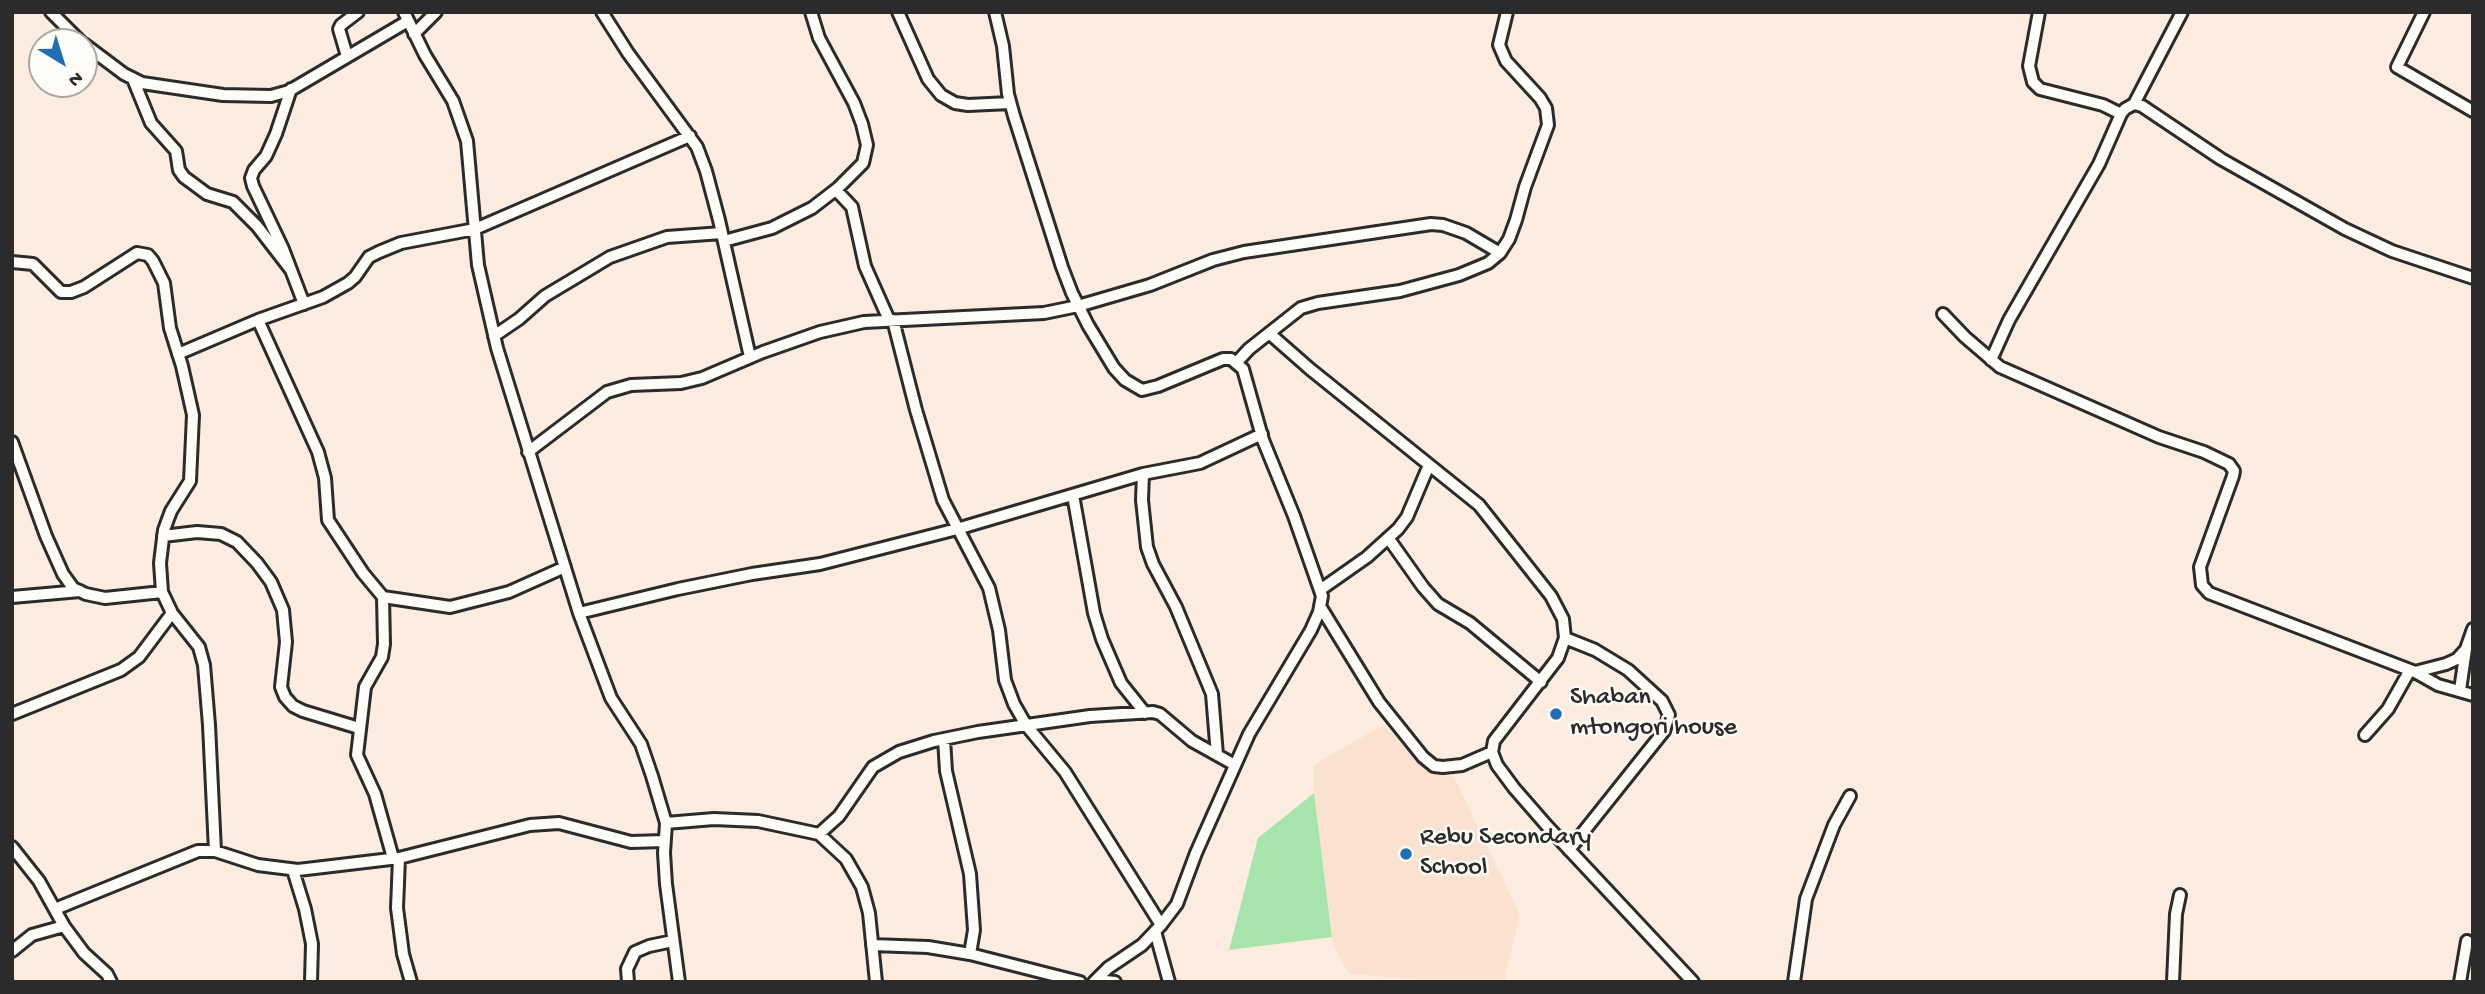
<!DOCTYPE html>
<style>
body{margin:0}
#map{position:relative;width:2485px;height:994px;overflow:hidden;background:#fcede0;font-family:"Gochi Hand",sans-serif}
canvas{display:block}
.frame{position:absolute;inset:0;border:14px solid #2b2b2b;pointer-events:none}
.north{position:absolute;left:28px;top:28px;width:70px;height:70px;box-sizing:border-box;background:#fdfcf7;border:2px solid #a9a8a5;border-radius:50%;rotate:142deg;font-size:19px;font-weight:700;line-height:28px;text-align:center;color:#2b2b2b}
.north::after{content:'';display:block;margin:auto;width:24px;height:32px;background:#1f6fb2;clip-path:polygon(50% 0,100% 100%,50% 72%,0 100%)}
</style>
<div id="map">
<canvas width="2485" height="994"></canvas>
<div class="frame"></div>
<div class="north">N</div>
</div>
<script>
const g = document.querySelector('canvas').getContext('2d');
g.lineJoin = 'round';
function paint(path, color) {
  g.fillStyle = color;
  g.fill(path, 'evenodd');
}
function shape(rows) {
  const path = new Path2D();
  for (const r of rows) {
    path.moveTo(r[0], r[1]);
    for (let i = 2; i < r.length; i += 2) path.lineTo(r[i], r[i + 1]);
  }
  return path;
}
function trace(path, color, width, dash) {
  g.strokeStyle = color;
  g.lineWidth = width;
  g.lineCap = dash ? 'butt' : 'round';
  g.setLineDash(dash || []);
  g.stroke(path);
}
function drawText(font, color, halo, rows, align = 'center') {
  g.font = font + ' "Gochi Hand",sans-serif';
  g.lineWidth = 5;
  g.setLineDash([]);
  g.textBaseline = 'middle';
  g.strokeStyle = halo;
  g.fillStyle = color;
  for (const [text, x, y, turn = 0] of rows) {
    g.save();
    g.translate(x, y);
    g.rotate((+turn || 0) * Math.PI / 180);
    g.textAlign = isNaN(turn) ? turn : align;
    if (halo) g.strokeText(text, 0, 0);
    g.fillText(text, 0, 0);
    g.restore();
  }
}
paint(shape([
 [1383,725,1427,769,1454,777,1520,915,1504,982,1434,981,1349,974,1334,947,1314,793,1314,765]
]), '#fbe2d0');
paint(shape([
 [1314,793,1332,937,1229,950,1258,838]
]), '#a8e5ac');
const minor = shape([
 [51,12,81,42],
 [404,12,425,55,453,101,467,141,478,265,497,348,579,613,611,698,641,744,652,776,666,823,664,853,666,884,679,982],
 [602,12,628,53,697,147,706,171,719,220,750,357],
 [898,12,928,79,941,95,955,103,968,105,1010,103],
 [995,12,1003,46,1008,94,1014,116,1062,267,1072,293,1088,325,1114,368,1125,380,1142,390,1158,386,1223,359,1231,359,1243,369,1263,440,1294,516,1322,596,1319,612,1311,630,1249,734,1196,853,1177,904,1161,925,1142,945,1108,968,1094,982],
 [2039,12,2029,66,2033,82,2040,89,2103,105,2121,114],
 [2424,12,2397,67,2473,111],
 [414,34,436,12],
 [84,44,124,74,142,83,223,95,271,96,289,91,408,21],
 [347,56,339,29,341,25,358,12],
 [133,79,151,123,176,151,179,170,184,177,207,194,233,202,257,226,291,270],
 [291,89,276,134,266,156,254,170,251,178,253,186,283,249,304,304],
 [2134,104,2182,12],
 [836,190,852,207,865,266,889,320],
 [724,241,772,228,812,208,838,188,863,163,867,145,862,124,854,103,819,38,811,12],
 [12,262,33,264,61,292,71,292,84,287,137,253,148,255,153,261,164,283,170,328,182,366,193,415,190,481,171,511,164,530,160,563,162,592,172,613,199,647,204,665,209,725,215,851],
 [1943,314,1965,337,2000,367,2159,437,2204,452,2229,464,2234,471,2233,476,2200,567,2202,585,2209,593,2415,672,2438,685,2473,695],
 [258,320,318,452,325,478,328,520,363,573,383,597,450,607,509,592,565,567],
 [893,320,916,410,943,500,989,588,999,630,1005,680,1014,704,1026,725,1065,772,1161,925],
 [1269,333,1310,369,1479,505,1551,596,1563,619,1565,638,1558,658,1494,741,1492,752,1497,765,1514,788,1548,827,1693,982],
 [494,336,519,319,545,296,610,257,667,237,722,233],
 [178,354,258,320,323,297,348,283,355,277,369,257,379,252,401,243,475,229,690,136],
 [1991,360,2009,320,2099,164,2121,114,2125,109,2134,104,2142,106,2221,159,2345,229,2392,251,2473,278],
 [1237,362,1249,349,1301,308,1318,303,1400,291,1459,275,1488,263,1500,253,1509,239,1516,220,1525,187,1548,125,1546,108,1540,98,1506,61,1499,45,1507,12],
 [12,442,46,536,63,574,73,588,86,594,105,598,162,592],
 [528,452,607,392,631,385,681,383,702,378,763,352,820,332,864,322,1044,313,1078,306,1150,285,1213,260,1244,252,1431,224,1443,225,1466,233,1500,253],
 [1143,474,1142,500,1147,547,1153,564,1176,607,1212,694,1217,755],
 [1073,495,1094,613,1102,639,1121,683,1145,713],
 [163,536,197,532,221,534,237,542,257,563,271,582,283,610,286,642,281,687,285,697,293,706,303,711,359,728],
 [1389,539,1423,587,1438,604,1470,623,1541,682],
 [1320,590,1367,557,1398,529,1407,517,1429,465],
 [12,597,80,591],
 [383,597,384,644,382,657,365,687,357,755,375,794,393,858],
 [1320,606,1379,702,1423,757,1434,766,1443,767,1462,765,1492,752],
 [579,613,678,589,752,574,820,564,957,529,1143,474,1200,463,1262,434],
 [1565,638,1595,650,1628,670,1662,701,1669,715,1664,731,1569,850],
 [2415,672,2446,664,2457,659,2466,649],
 [2460,690,2466,649,2473,629],
 [12,714,121,670,139,657,172,613],
 [2365,735,2388,709,2410,670],
 [944,739,946,771,970,874,974,930,970,954],
 [666,823,714,819,758,821,819,834,846,859,862,887,869,913,876,982],
 [819,834,839,816,873,767,899,752,934,741,978,732,1090,716,1153,712,1160,714,1192,741,1235,765],
 [12,847,39,881,64,926,84,953,107,974,111,982],
 [399,858,397,908,403,954,411,982],
 [293,870,305,909,312,944,311,982],
 [55,909,198,851,215,851,258,865,298,870,399,858,530,825,559,823,631,842,664,841],
 [1155,931,1169,982],
 [872,945,928,947,970,954,1080,982],
 [12,951,32,935,64,926],
 [1096,980,1115,982],
 [628,982,627,969,635,952,649,946,673,941],
 [1794,982,1806,899,1834,825,1850,796],
 [2173,982,2176,914,2180,895],
 [2460,982,2467,941]
]);
trace(minor, '#2b2b2b', 16);
trace(minor, '#fdfcf7', 10);
for (const [x, y, r, color] of [
 [1556,714,7,"#1f6fb2"],
 [1406,854,7,"#1f6fb2"]
]) {
  const dot = new Path2D();
  dot.arc(x, y, r, 0, 2 * Math.PI);
  g.fillStyle = color;
  g.fill(dot);
  trace(dot, '#fdfcf7', 2.5);
}
drawText('26px', '#2b2b2b', '#fdfcf7', [
 ["Shaban",1570,699],
 ["mtongori house",1570,729],
 ["Rebu Secondary",1420,839],
 ["School",1420,869]
], 'left');
</script>
